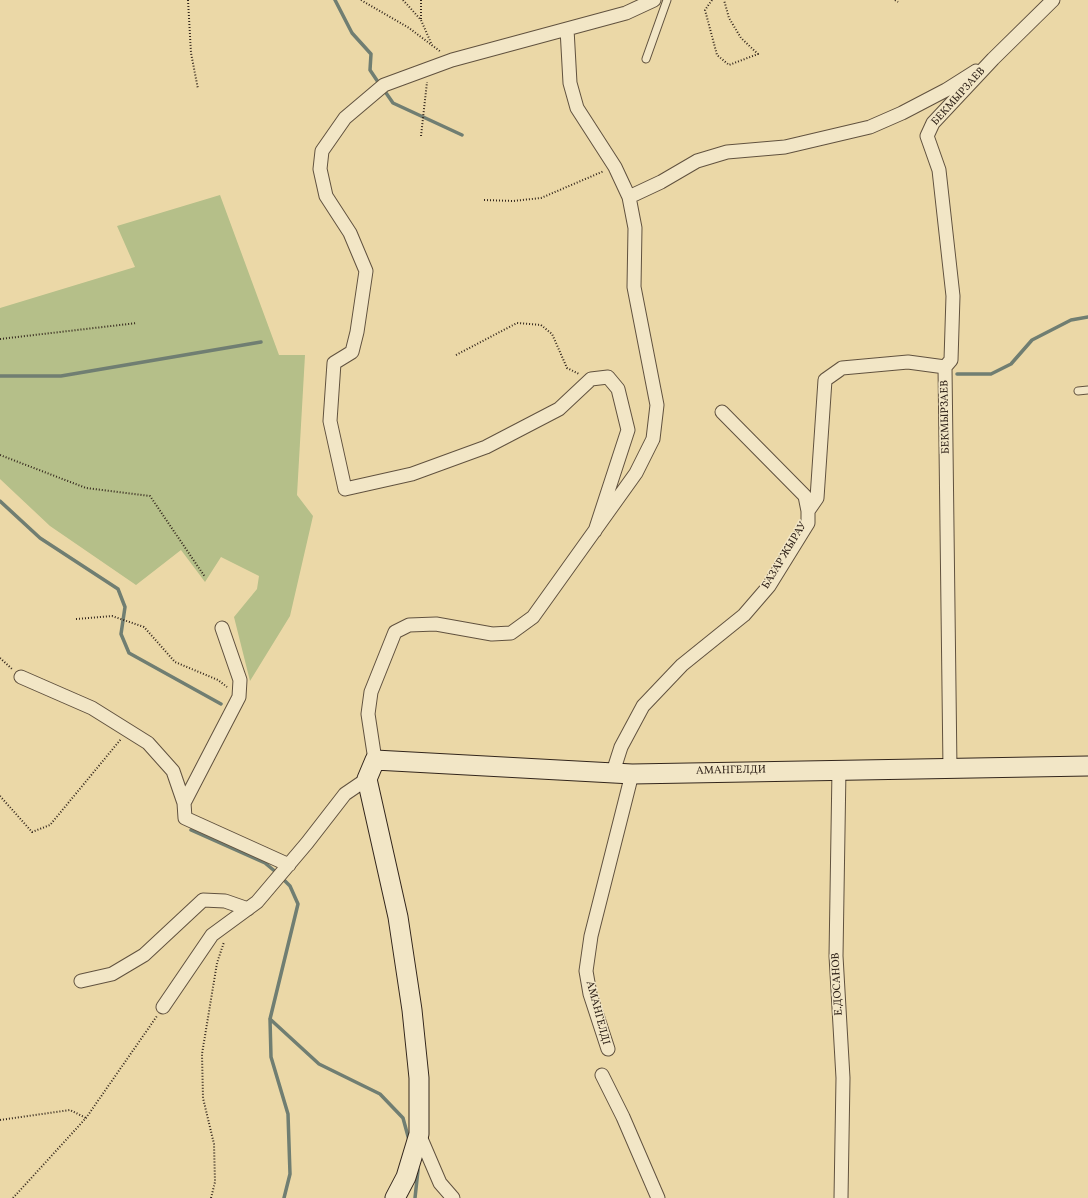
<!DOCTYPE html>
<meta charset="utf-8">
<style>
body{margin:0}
canvas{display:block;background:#ebd8a7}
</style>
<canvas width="1088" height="1198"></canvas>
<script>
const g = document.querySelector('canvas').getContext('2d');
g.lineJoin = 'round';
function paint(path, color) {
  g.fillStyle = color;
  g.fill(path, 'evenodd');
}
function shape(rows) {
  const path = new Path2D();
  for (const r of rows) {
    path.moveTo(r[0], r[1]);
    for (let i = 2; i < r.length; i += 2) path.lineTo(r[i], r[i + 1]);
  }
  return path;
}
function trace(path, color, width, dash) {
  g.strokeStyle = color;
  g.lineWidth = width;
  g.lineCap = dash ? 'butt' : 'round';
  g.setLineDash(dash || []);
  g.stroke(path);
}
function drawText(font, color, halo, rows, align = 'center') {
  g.font = font + ' Vollkorn,serif';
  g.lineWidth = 3;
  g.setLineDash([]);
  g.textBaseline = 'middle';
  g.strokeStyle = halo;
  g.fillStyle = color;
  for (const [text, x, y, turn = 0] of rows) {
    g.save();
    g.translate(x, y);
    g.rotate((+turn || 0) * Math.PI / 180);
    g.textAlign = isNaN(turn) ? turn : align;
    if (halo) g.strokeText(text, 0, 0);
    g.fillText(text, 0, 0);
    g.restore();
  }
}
paint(shape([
 [220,195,279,355,305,355,297,495,313,516,290,616,250,681,234,617,257,589,259,576,221,557,205,582,181,550,136,585,50,526,0,479,0,308,135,267,117,226]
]), '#b5bf89');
trace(shape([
 [335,0,352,33,371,54,370,70,380,85],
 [384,90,393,103,462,135],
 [957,374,991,374,1011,364,1032,340,1071,320,1088,317],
 [0,376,61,376,261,342],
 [0,501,40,538,118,589,125,607,121,634,129,653,221,704],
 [191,830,265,863,277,873],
 [281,877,290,886,298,904,270,1019,271,1057,288,1114,290,1174,284,1198],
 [270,1019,319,1064,380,1094,403,1118,409,1140],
 [415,1198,418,1170,417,1166]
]), '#707e72', 3.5);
const service = shape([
 [646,59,667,0],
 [1078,391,1088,390]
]);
const minor = shape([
 [629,197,661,182,697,161,727,152,785,147,870,127,902,113,946,90,976,71],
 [808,511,817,498,825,380,842,368,908,362,945,367],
 [595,531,628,430,618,389,608,377,591,379,559,409,486,447,412,474,345,489,330,421,334,363,352,352,357,332,366,271,350,233,326,196,320,169,322,151,345,118,384,85,452,60,626,13,654,0],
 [222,628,240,680,239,697,184,803,185,818,289,865],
 [21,677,92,708,148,743,173,771,184,803],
 [375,760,368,714,371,692,395,632,409,625,436,624,492,634,511,633,533,617,636,473,653,439,657,405,634,287,635,228,629,197,615,167,577,108,570,83,567,29],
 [839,769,836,956,843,1078,841,1198],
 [950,769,945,367,951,360,953,296,939,170,927,136,933,123,993,59,1053,0],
 [613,772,621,747,643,706,682,665,744,615,769,586,808,523,808,511,805,496,722,412],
 [81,981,112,974,144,955,203,900,225,901,248,909],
 [163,1007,212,935,257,902,307,843,345,794,367,779],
 [608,1049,590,994,586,971,591,936,632,774],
 [602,1075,623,1117,658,1198],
 [419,1134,440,1183,453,1198]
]);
const secondary = shape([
 [395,1198,406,1177,419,1134,419,1078,412,1010,398,917,367,779,375,760,632,774,1088,766]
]);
trace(service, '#61523f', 9);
trace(minor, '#61523f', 15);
trace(secondary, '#33261c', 21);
trace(shape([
 [188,0,191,53,198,89],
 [361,0,409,28,441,52],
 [403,0,421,20,432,45],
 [421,0,421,19],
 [712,0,705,10,717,55,729,65,758,54,741,38,729,18,724,0],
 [895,0,898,2],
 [421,136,427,82],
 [484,200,513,201,541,198,604,171],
 [0,339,137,323],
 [456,355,517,323,541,325,552,334,567,368,579,374],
 [0,455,86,488,150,496,205,577],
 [76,619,112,616,144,627,175,662,218,680,227,687],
 [0,658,12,669],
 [0,796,32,832,50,825,121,739],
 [0,1120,70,1110,86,1118],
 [13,1198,86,1118,157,1016],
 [211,1198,215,1182,214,1144,203,1098,202,1054,217,963,224,942]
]), '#33261c', 2, [1, 2]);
trace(service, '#f2e6c6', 7);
trace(minor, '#f2e6c6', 13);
trace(secondary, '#f2e6c6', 19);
drawText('11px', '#33261c', '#f2e6c6', [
 ["БЕКМЫРЗАЕВ",959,97,-48],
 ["БЕКМЫРЗАЕВ",946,417,-91],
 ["БАЗАР ЖЫРАУ",785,556,-59],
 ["АМАНГЕЛДИ",731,771,-1],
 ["Е.ДОСАНОВ",838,984,-93],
 ["АМАНГЕЛДІ",597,1013,75]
]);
</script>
